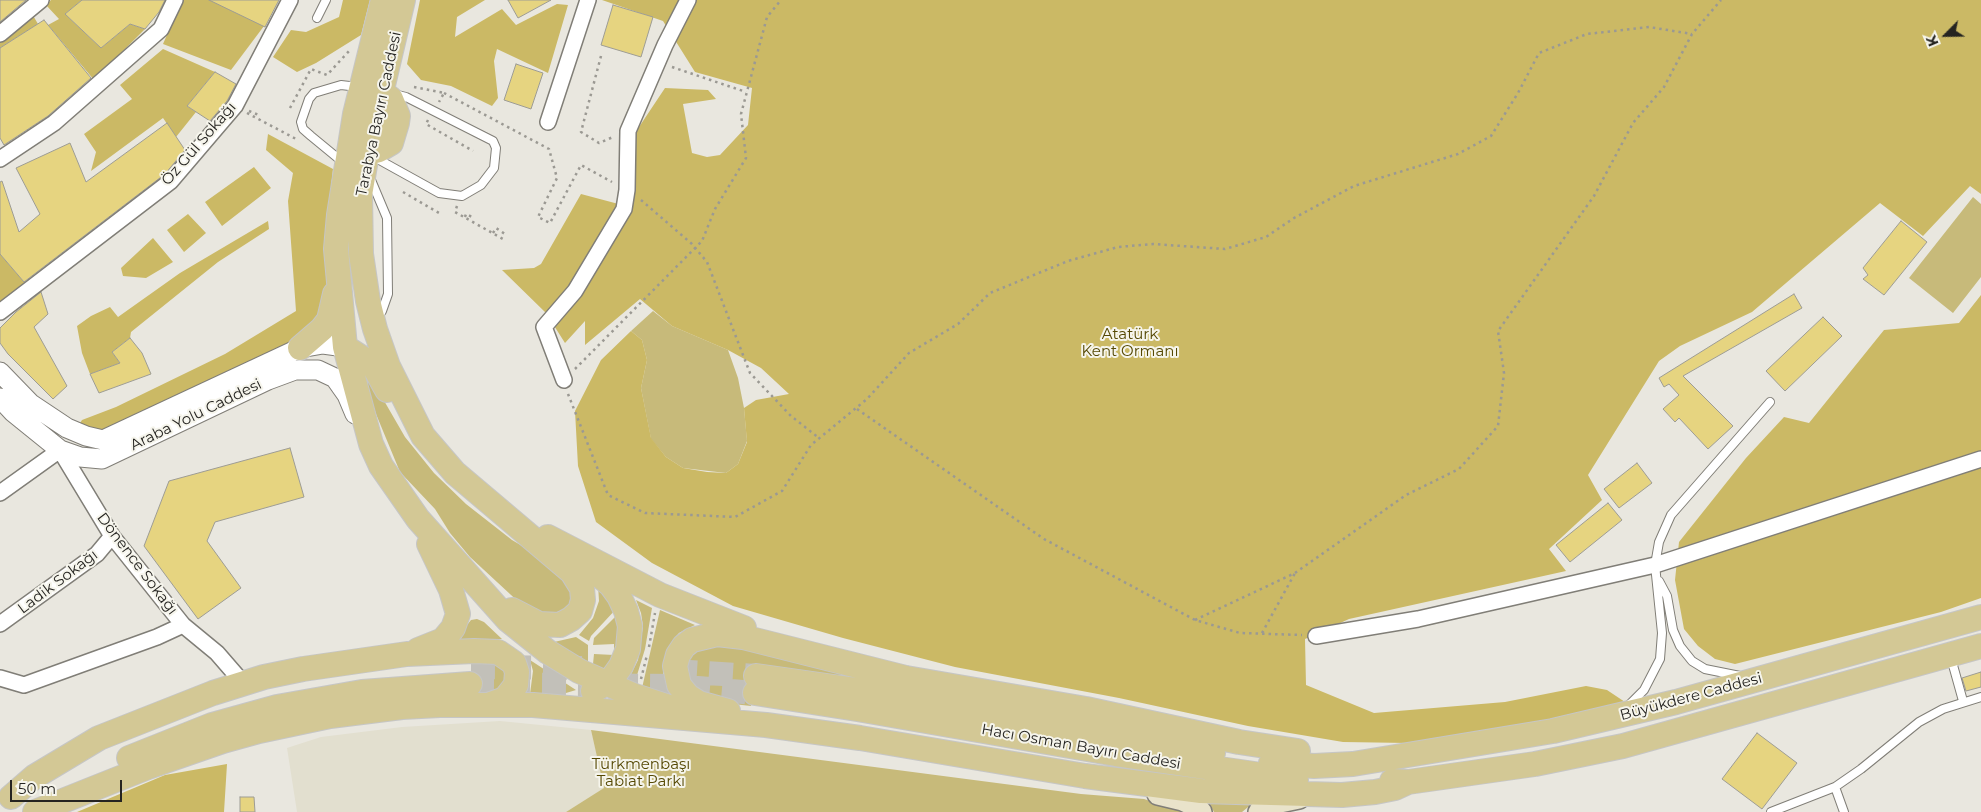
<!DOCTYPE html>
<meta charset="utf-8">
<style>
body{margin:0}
#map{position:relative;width:1981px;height:812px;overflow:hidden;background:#e9e7df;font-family:Montserrat,sans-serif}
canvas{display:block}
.north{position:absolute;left:1921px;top:10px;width:50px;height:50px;-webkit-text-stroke:4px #f6f5ec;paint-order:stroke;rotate:247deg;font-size:14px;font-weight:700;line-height:20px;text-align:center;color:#252421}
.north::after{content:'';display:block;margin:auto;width:18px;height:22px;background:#252421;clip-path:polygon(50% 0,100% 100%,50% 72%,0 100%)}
.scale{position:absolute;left:10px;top:780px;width:112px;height:22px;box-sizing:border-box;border:2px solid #252421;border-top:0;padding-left:6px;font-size:15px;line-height:18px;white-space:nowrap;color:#252421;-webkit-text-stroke:4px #f6f5ec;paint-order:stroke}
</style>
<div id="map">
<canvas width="1981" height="812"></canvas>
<div class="north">K</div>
<div class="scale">50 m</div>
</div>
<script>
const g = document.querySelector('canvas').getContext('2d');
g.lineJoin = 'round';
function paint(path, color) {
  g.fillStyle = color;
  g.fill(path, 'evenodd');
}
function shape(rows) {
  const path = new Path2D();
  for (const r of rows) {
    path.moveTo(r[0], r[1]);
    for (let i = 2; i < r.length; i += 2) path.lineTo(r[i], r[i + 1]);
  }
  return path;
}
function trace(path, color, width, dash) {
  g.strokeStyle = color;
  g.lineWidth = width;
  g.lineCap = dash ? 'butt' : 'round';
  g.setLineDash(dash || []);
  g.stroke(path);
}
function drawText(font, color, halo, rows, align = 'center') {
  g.font = font + ' Montserrat,sans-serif';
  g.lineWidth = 4;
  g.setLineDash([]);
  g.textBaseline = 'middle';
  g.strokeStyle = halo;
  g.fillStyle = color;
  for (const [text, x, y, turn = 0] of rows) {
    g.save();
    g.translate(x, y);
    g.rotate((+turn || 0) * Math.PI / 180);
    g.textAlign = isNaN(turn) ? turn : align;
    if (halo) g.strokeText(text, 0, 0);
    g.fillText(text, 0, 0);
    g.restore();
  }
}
paint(shape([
 [500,721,591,730,605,788,566,812,297,812,287,748,321,737,402,727]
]), '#e2dfcf');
paint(shape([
 [1973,197,1981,204,1981,277,1953,313,1909,278],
 [653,311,672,326,728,350,738,378,744,408,747,441,738,464,726,473,683,468,666,457,651,439,641,388,647,360,642,340,631,331],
 [368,373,405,437,434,473,466,504,512,540,556,566,573,583,573,607,552,619,524,607,470,557,450,533,435,509,400,472,376,414,367,387,365,374],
 [598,585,617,608,591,636,589,641,579,635,593,618,599,601],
 [636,600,652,608,645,649,634,685,627,682,638,660,643,626,641,613],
 [660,610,695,625,679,633,671,643,664,660,663,676,666,689,671,698,642,688],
 [619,613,622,648,604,672,593,664,594,654,614,655,614,644,593,645,594,638],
 [477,619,484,622,502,639,459,643,467,625,471,620],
 [576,637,588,645,588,662,554,642],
 [728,643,889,684,755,668,751,706,724,703,692,686,688,677,686,664,690,654,697,648],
 [530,660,576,690,556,696,530,694,533,671],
 [478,661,489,661,508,669,504,690,476,696],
 [591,730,1081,794,1144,799,1183,812,566,812,604,788],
 [1208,800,1253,803,1242,812,1214,812]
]), '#c7ba7a');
paint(shape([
 [51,0,82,0,65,14,101,48,130,24,145,29,94,80,48,25,59,19,46,5],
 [182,0,230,0,267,22,231,70,163,44],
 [343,0,370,0,361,35,316,63,297,72,273,57,291,30,306,32,339,17],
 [420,0,485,0,457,17,455,37,502,9,516,25,557,4,568,5,548,73,497,49,494,61,498,98,492,106,451,86,421,80,407,64],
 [602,0,1981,0,1981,194,1970,186,1923,236,1880,203,1752,312,1680,346,1659,361,1588,475,1602,500,1549,549,1566,571,1349,619,1305,639,1306,685,1374,713,1505,702,1586,686,1607,690,1625,702,1506,731,1408,743,1343,742,1248,726,1119,698,955,667,843,638,733,606,652,563,596,522,578,466,575,411,601,360,631,331,642,340,647,360,641,388,651,438,666,457,683,468,707,472,726,473,738,464,747,442,744,408,756,400,789,394,761,368,728,350,672,326,640,299,585,345,585,321,565,343,546,313,502,270,534,268,541,264,581,194,626,206,635,177,631,139,665,88,708,90,716,99,683,104,692,153,707,157,720,155,748,125,752,88,695,72,663,21],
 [25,2,38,24,0,48,0,24],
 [163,49,215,72,187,106,196,112,176,137,163,118,91,171,96,152,84,134,132,99,120,85],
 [268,134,333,169,327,224,335,321,106,435,77,428,82,420,116,407,225,354,296,311,288,201,293,173,266,150],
 [254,167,271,188,222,226,205,202],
 [188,214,206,233,184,252,167,230],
 [268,221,269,229,218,262,131,332,130,338,112,352,120,363,90,374,82,353,77,326,91,316,110,307,118,317,180,273],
 [153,238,173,262,146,278,123,276,121,268],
 [0,254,25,283,0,305],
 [1981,295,1981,598,1941,612,1735,664,1715,659,1698,646,1684,629,1675,580,1679,542,1746,458,1784,417,1809,423,1884,330,1959,323],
 [227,764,224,812,77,812,165,775]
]), '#cbb965');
const building = shape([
 [0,0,26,0,0,22,0,0],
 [82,0,165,0,159,12,145,29,130,24,101,48,65,14,82,0],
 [209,0,279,0,265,27,209,0],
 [508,0,551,0,518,18,508,0],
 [613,5,653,17,641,57,601,45,613,5],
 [44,20,91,78,48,116,4,145,0,138,0,48,44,20],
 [516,64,543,73,531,109,504,100,516,64],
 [215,72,236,84,227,101,210,121,187,106,215,72],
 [167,123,185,150,165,174,24,282,0,254,0,182,2,181,19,232,40,214,16,168,70,143,86,182,167,123],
 [1901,221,1927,242,1884,295,1863,279,1868,275,1863,268,1901,221],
 [41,292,48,314,34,327,67,386,53,399,8,354,0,343,0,328,16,312,41,292],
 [1794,294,1802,308,1683,376,1733,426,1708,449,1679,418,1675,422,1663,409,1679,395,1669,384,1664,387,1659,378,1794,294],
 [1823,317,1842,336,1785,391,1766,371,1823,317],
 [130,338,142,353,151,374,99,393,90,374,120,363,112,352,130,338],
 [290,448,304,497,215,522,207,541,241,588,198,619,144,546,169,481,290,448],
 [1637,463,1652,483,1619,508,1604,489,1637,463],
 [1608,503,1622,520,1570,562,1556,545,1608,503],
 [1981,672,1981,687,1966,691,1962,678,1981,672],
 [1757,733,1797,763,1762,809,1722,779,1757,733],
 [240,797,254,797,255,812,240,812,240,797]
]);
paint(building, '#e6d480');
trace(building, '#9d9c94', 1);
trace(shape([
 [471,667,582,668],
 [673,671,756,676],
 [470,684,675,686,755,693]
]), '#c2c0b9', 24, [24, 12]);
const service = shape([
 [317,18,326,0],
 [374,157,439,193,462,196,481,185,494,168,496,148,493,141,406,97,394,94],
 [345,164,311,136,303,129,301,122,309,99,314,93,341,85,358,87],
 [371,180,387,218,388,294,382,311,378,317],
 [1659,581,1667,596,1673,630,1680,646,1692,661,1705,669,1740,676],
 [1951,658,1963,701],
 [1628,706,1644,690,1660,659,1662,633,1655,565,1659,542,1671,515,1770,402],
 [1835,787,1844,812],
 [1771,812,1835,787,1861,769,1919,722,1943,709,1981,697]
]);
const minor = shape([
 [0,34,41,0],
 [548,122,588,0],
 [0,159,54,123,161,29,175,0],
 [0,312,171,181,235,106,290,0],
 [564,380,544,327,575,291,624,209,627,190,628,131,665,45,688,0],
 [0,493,60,450,112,536,183,625,217,653,243,683],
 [0,624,97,554,112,536],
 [1316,636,1418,619,1655,565,1981,459],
 [0,678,24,685,157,637,183,625]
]);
const tertiary = shape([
 [0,372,31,404,67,428,86,436,103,440,300,348,323,344,345,347],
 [0,398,13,412,60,450,80,457,102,459,268,380,295,370,318,370,335,378,347,395,355,414]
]);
const secondary = shape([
 [1158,794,1183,800,1193,805,1201,812],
 [1259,812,1275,803,1299,798]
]);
const primary = shape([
 [383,0,355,114,339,215,336,249,345,347,371,444,381,466,418,519,508,620,548,652,579,671,635,696,669,707],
 [403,0,367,153,360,195,361,254,368,301,375,329,388,366,423,436,455,473,572,572,582,588,583,600,580,611,571,619,560,625,539,624,512,610],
 [367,153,379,150,391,143,397,123,398,116,391,99,382,92,374,89],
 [345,347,373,365,387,390],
 [300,348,322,329,329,320,335,294],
 [548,537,660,595,744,628],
 [593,570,611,585,619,596,626,611,630,626,628,649,621,666,611,680,593,691],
 [418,650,443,640,453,628,458,614,451,590,429,544],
 [756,676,862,691,1213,753],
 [755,693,857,709,1116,754,1296,780],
 [728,711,699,703,688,696,679,685,675,666,678,655,684,646,692,640,717,634,743,637,906,678,1086,709,1239,742,1298,751],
 [129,758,212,725,277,707,362,692,470,684],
 [1271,763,1314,766,1353,764,1553,731,1676,702,1981,617],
 [1392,781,1408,782,1535,764,1623,746,1981,646],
 [11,797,34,777,99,738,213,693,264,677,303,669,407,654,474,651,498,652,514,663,517,672,516,685,505,699,488,705],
 [35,812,148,767,223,741,259,731,330,716,402,707,440,705,533,705,766,725,860,738,1085,776,1201,791,1342,795,1375,792,1395,788,1408,782]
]);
trace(service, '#807e77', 10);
trace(minor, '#807e77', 18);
trace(tertiary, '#807e77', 21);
trace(secondary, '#807e77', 24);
trace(primary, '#c6c6c5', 26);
trace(shape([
 [601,56,581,132,599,143,613,137],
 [672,67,746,92],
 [414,87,444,93,439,102],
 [444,93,549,149,557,178,538,217,550,223,581,165,612,182],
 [290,108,311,69,327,75,350,50],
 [249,111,261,116],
 [247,113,298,140],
 [428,120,426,124,473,151],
 [403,192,439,213],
 [457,206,455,212,503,239],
 [465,217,466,214,472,217],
 [493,233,496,228,505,234],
 [575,369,702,241,715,209,746,158,741,114,767,17,781,0],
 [568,394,608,495,645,513,735,517,782,491,811,445,867,399,909,353,958,324,990,293,1068,261,1118,247,1153,244,1225,249,1266,237,1294,218,1354,186,1458,154,1491,136,1518,93,1539,53,1587,34,1649,27,1692,34],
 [857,409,1044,539,1195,620,1240,633,1302,635],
 [1195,620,1295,573,1406,495,1459,469,1498,426,1504,373,1498,331,1594,196,1633,123,1664,87,1692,34,1721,0],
 [1262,633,1295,573],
 [649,647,655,613],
 [641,679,647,655]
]), '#9b9993', 2.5, [2.5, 4]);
trace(service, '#fff', 8);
trace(minor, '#fff', 15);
trace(tertiary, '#fff', 19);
trace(secondary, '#e9e3ca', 21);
trace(primary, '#d3c895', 24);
trace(shape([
 [641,200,692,244,707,262,750,373,791,416,819,438]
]), '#9b9993', 2.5, [2.5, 4]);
drawText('15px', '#252421', '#f6f5ec', [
 ["Tarabya Bayırı Caddesi",379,114,-78],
 ["Öz Gül Sokağı",199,144,-49],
 ["Araba Yolu Caddesi",196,415,-26],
 ["Dönence Sokağı",137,564,53],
 ["Ladik Sokağı",58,582,-37],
 ["Büyükdere Caddesi",1691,697,-15],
 ["Hacı Osman Bayırı Caddesi",1081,747,10]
]);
drawText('15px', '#554803', '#f6f5ec', [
 ["Atatürk",1130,335],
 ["Kent Ormanı",1130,352],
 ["Türkmenbaşı",641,765],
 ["Tabiat Parkı",641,782]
]);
</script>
